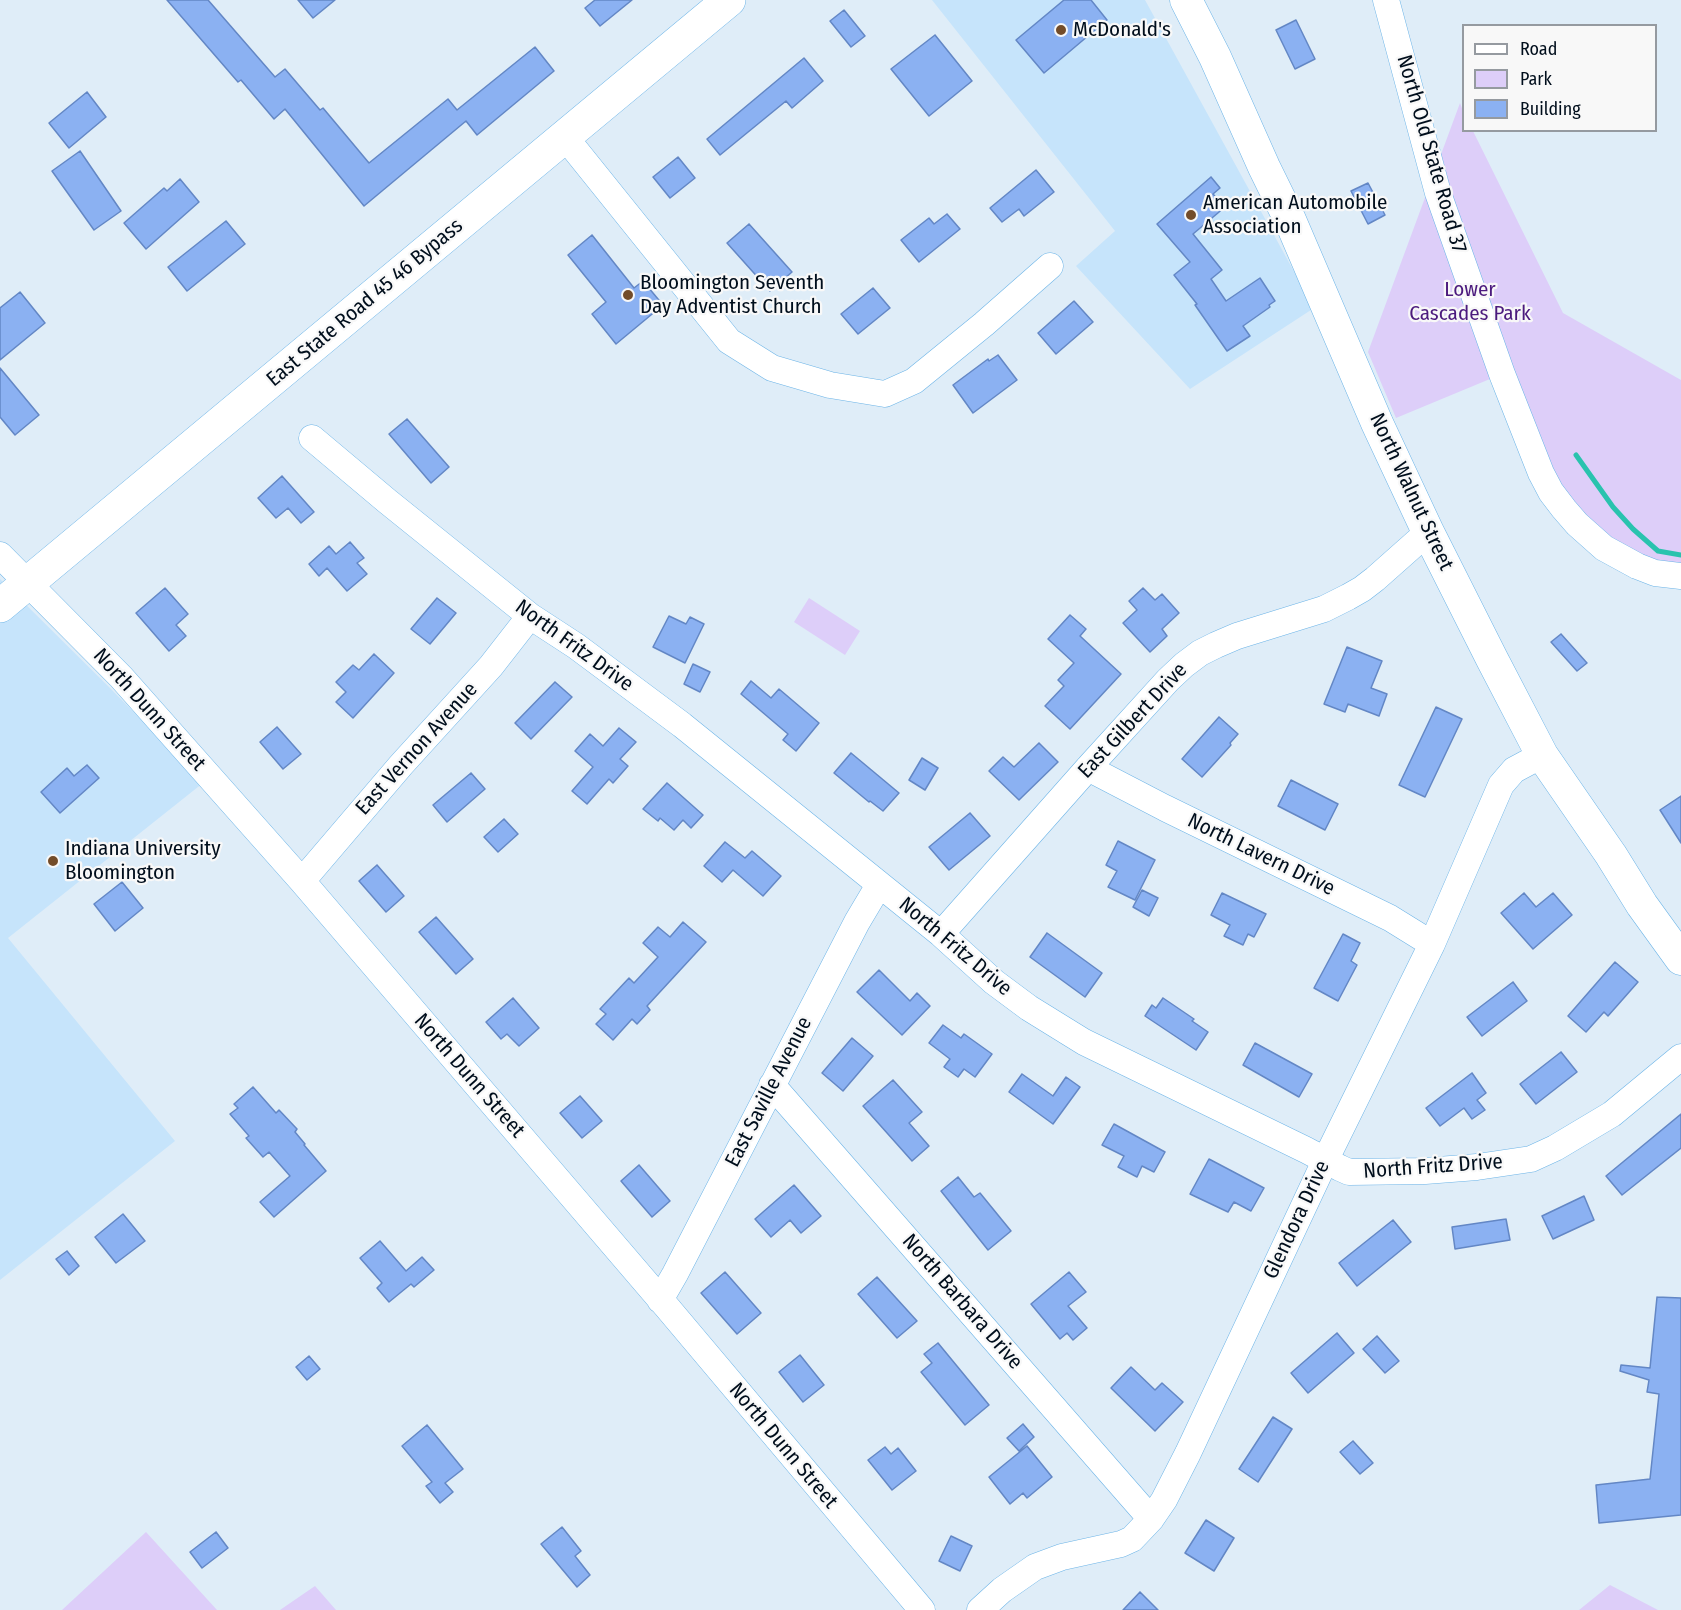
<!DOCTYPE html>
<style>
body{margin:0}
#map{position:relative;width:1681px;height:1610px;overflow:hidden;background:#dfedf8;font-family:"Fira Sans Condensed",sans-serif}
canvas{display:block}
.legend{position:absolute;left:1462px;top:24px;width:195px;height:108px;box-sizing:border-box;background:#f8f8f8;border:2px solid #959aa0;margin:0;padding:8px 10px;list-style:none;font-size:18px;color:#000e1c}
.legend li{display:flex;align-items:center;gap:12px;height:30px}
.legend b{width:30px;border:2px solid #959aa0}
</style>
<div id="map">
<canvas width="1681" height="1610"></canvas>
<ul class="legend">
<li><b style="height:8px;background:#fff"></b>Road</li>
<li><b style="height:16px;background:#ddcef9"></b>Park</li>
<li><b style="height:16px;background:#8bb1f2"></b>Building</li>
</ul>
</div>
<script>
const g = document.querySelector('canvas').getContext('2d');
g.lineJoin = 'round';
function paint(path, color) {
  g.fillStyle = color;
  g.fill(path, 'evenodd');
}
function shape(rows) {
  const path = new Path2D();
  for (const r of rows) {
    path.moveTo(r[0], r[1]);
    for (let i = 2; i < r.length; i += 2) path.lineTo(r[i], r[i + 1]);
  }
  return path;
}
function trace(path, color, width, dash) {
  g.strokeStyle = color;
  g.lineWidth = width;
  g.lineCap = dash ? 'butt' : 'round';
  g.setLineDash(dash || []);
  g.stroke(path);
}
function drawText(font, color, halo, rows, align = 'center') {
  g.font = font + ' "Fira Sans Condensed",sans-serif';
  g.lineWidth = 4.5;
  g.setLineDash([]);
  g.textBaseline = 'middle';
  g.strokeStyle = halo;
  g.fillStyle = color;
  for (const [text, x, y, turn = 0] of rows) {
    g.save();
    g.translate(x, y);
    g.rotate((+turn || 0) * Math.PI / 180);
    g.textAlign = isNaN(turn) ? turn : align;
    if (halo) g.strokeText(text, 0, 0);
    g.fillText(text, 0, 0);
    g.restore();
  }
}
paint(shape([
 [932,0,1145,0,1314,308,1190,389,1076,266,1115,231],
 [0,579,112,690,203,783,8,938,175,1141,0,1280]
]), '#c6e4fb');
paint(shape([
 [1460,103,1463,111,1464,130,1473,131,1563,313,1681,380,1681,567,1625,553,1568,506,1502,374,1396,418,1368,352],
 [809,598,860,631,845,655,794,622],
 [146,1532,217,1610,62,1610],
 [1610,1585,1658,1610,1579,1610],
 [315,1586,336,1610,280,1610]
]), '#ddcef9');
trace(shape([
 [1576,455,1613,507,1633,529,1658,551,1681,555]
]), '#29c3ae', 5);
const building = shape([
 [167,0,208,0,275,77,285,69,320,110,323,108,369,163,448,99,457,110,535,47,554,71,477,135,466,121,364,206,285,109,274,119,241,80,238,82,167,0],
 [298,0,335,0,313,18,298,0],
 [595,0,632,0,600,26,585,8,595,0],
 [1064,0,1091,0,1107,20,1044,73,1016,40,1064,0],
 [844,10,865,36,851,47,830,21,844,10],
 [1296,20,1315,59,1295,69,1276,30,1296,20],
 [935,35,972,81,929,116,891,69,935,35],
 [804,58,823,81,792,108,786,101,720,155,707,139,804,58],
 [87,92,106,117,69,148,49,123,87,92],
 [80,151,121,211,94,230,52,171,80,151],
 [678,157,695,178,670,198,653,177,678,157],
 [1036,170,1054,192,1024,216,1019,209,1002,222,990,208,1036,170],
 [1211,177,1220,188,1213,194,1225,207,1193,234,1222,270,1211,279,1226,301,1260,278,1275,301,1269,305,1270,307,1243,326,1250,336,1227,351,1195,305,1197,304,1174,275,1190,262,1157,224,1211,177],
 [180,179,199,202,146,249,124,223,164,188,167,191,180,179],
 [1368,183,1385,215,1368,224,1351,191,1368,183],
 [947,214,960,229,919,262,901,240,929,218,934,224,947,214],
 [226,221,245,244,187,291,168,267,226,221],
 [749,224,792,272,770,291,727,243,749,224],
 [592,235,634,288,643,281,663,305,616,344,592,314,606,302,568,255,592,235],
 [873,288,890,308,858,334,841,314,873,288],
 [20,292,45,323,0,360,0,308,20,292],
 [1074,301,1093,322,1056,354,1038,333,1074,301],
 [998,355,1017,380,973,413,953,385,988,359,989,361,998,355],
 [0,368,39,415,15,435,0,417,0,368],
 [407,419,449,467,431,483,389,434,407,419],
 [282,476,314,512,301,523,288,508,276,518,258,498,282,476],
 [350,542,364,558,357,563,367,574,347,591,327,568,319,576,309,564,329,546,336,554,350,542],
 [165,588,188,614,176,625,186,636,169,651,136,613,165,588],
 [1143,588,1155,600,1162,594,1179,613,1162,629,1167,636,1150,652,1123,623,1137,610,1129,601,1143,588],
 [437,598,456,613,430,644,411,629,437,598],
 [1070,615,1086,629,1080,636,1121,674,1070,729,1045,706,1064,686,1058,680,1074,663,1048,639,1070,615],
 [669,616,686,624,690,617,704,624,685,663,653,647,669,616],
 [1561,634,1587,663,1577,671,1551,642,1561,634],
 [1347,647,1382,661,1371,688,1387,694,1379,716,1348,704,1345,712,1324,704,1347,647],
 [374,654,394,673,353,718,336,702,346,692,336,682,353,665,359,670,374,654],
 [693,664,710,672,700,692,684,684,693,664],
 [751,681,771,698,779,689,819,723,796,751,783,740,788,734,741,694,751,681],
 [555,682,572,697,531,739,515,723,555,682],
 [1436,707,1462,719,1425,797,1399,785,1436,707],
 [1219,717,1238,734,1230,743,1231,745,1202,777,1182,759,1219,717],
 [277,727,301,754,283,769,260,742,277,727],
 [619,728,636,742,620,759,628,766,613,783,609,779,587,804,572,791,593,767,575,751,590,734,603,746,619,728],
 [1039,743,1058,762,1019,800,989,771,1003,757,1014,767,1039,743],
 [851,753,899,793,883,811,870,801,869,802,834,773,851,753],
 [922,758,938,768,925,790,909,780,922,758],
 [87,765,99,778,60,813,41,792,67,768,74,776,87,765],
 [471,773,485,789,447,822,433,805,471,773],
 [1291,780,1338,804,1325,830,1278,806,1291,780],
 [667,783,703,815,691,828,683,820,674,830,660,818,658,821,643,809,667,783],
 [1681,796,1681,843,1660,810,1681,796],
 [970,813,990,836,949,870,929,847,970,813],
 [504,819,518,834,498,852,484,837,504,819],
 [1118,841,1155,860,1135,900,1108,887,1117,871,1106,865,1118,841],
 [725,842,745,858,752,851,781,876,763,896,733,870,722,882,704,866,725,842],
 [377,865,404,896,386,912,359,881,377,865],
 [122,882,143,908,115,931,94,904,122,882],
 [1142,890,1158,898,1149,916,1133,907,1142,890],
 [1222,893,1266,914,1254,937,1248,934,1243,945,1224,936,1230,925,1211,915,1222,893],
 [1524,893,1536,907,1553,893,1572,915,1533,949,1501,913,1524,893],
 [436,917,473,959,456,974,419,932,436,917],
 [683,922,706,942,647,1006,650,1010,637,1024,632,1019,613,1040,596,1024,606,1014,600,1009,629,978,634,983,658,957,643,943,658,927,670,937,683,922],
 [1047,933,1102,973,1085,997,1030,957,1047,933],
 [1343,934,1360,943,1351,961,1357,965,1338,1001,1314,988,1343,934],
 [1615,962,1638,982,1608,1016,1604,1012,1586,1032,1568,1016,1615,962],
 [879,970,910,1001,917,993,930,1006,902,1035,857,992,879,970],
 [1513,982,1527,1001,1482,1036,1467,1017,1513,982],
 [513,998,539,1028,519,1046,507,1034,501,1039,486,1022,513,998],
 [1163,998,1194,1019,1192,1021,1208,1032,1196,1050,1145,1016,1152,1005,1156,1008,1163,998],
 [943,1025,961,1038,964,1034,992,1054,975,1077,964,1069,958,1077,944,1067,950,1059,929,1043,943,1025],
 [852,1038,873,1056,843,1091,822,1073,852,1038],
 [1255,1043,1312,1074,1299,1097,1243,1065,1255,1043],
 [1561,1052,1577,1072,1536,1104,1520,1084,1561,1052],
 [1472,1073,1486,1093,1477,1100,1485,1110,1472,1119,1464,1108,1440,1126,1426,1108,1472,1073],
 [1022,1074,1053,1096,1066,1077,1080,1087,1053,1124,1009,1092,1022,1074],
 [893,1080,922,1112,909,1123,929,1146,912,1161,863,1106,893,1080],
 [253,1087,276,1113,279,1110,297,1129,295,1132,305,1144,304,1145,326,1171,274,1217,260,1202,290,1176,269,1152,263,1157,246,1138,249,1136,230,1114,238,1108,234,1104,253,1087],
 [580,1096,602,1121,582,1138,560,1113,580,1096],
 [1681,1114,1681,1148,1622,1195,1606,1176,1681,1114],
 [1114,1124,1165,1152,1154,1172,1142,1166,1137,1177,1118,1167,1124,1156,1102,1145,1114,1124],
 [1209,1159,1264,1188,1251,1211,1234,1202,1228,1212,1190,1194,1209,1159],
 [639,1165,670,1201,652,1217,621,1181,639,1165],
 [958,1177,974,1197,980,1193,1011,1231,988,1250,941,1191,958,1177],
 [794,1185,821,1216,801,1233,790,1220,771,1237,755,1219,794,1185],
 [1584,1196,1594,1220,1553,1239,1542,1216,1584,1196],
 [123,1214,145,1241,116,1263,95,1237,123,1214],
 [1506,1219,1510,1240,1455,1249,1452,1227,1506,1219],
 [1393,1220,1411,1242,1357,1286,1339,1263,1393,1220],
 [380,1241,406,1271,422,1257,434,1270,414,1287,411,1284,389,1302,377,1288,382,1283,360,1258,380,1241],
 [67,1251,79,1266,69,1275,56,1259,67,1251],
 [725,1272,761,1313,737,1334,701,1293,725,1272],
 [1069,1272,1086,1292,1068,1306,1087,1328,1073,1340,1067,1333,1060,1339,1031,1304,1069,1272],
 [877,1277,917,1321,897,1338,858,1294,877,1277],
 [1657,1297,1681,1298,1681,1515,1599,1523,1596,1485,1650,1479,1659,1394,1647,1392,1649,1380,1620,1371,1621,1365,1650,1368,1657,1297],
 [1337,1333,1354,1353,1308,1393,1291,1373,1337,1333],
 [1377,1336,1399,1361,1385,1373,1363,1349,1377,1336],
 [938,1343,989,1405,965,1425,921,1372,932,1363,924,1354,938,1343],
 [800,1355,824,1385,803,1402,779,1372,800,1355],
 [309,1356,320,1369,307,1380,296,1367,309,1356],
 [1131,1367,1155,1390,1162,1383,1183,1402,1155,1431,1111,1388,1131,1367],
 [1273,1417,1292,1429,1258,1482,1239,1469,1273,1417],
 [1023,1424,1034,1437,1019,1451,1007,1438,1023,1424],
 [427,1425,463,1469,445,1483,453,1492,440,1503,426,1486,432,1482,402,1446,427,1425],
 [1353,1441,1373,1463,1360,1474,1340,1452,1353,1441],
 [1027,1446,1052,1477,1027,1498,1023,1493,1010,1504,989,1477,1027,1446],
 [885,1447,891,1454,898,1448,916,1471,892,1490,868,1460,885,1447],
 [1206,1520,1234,1538,1214,1571,1185,1553,1206,1520],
 [562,1527,581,1551,575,1556,590,1575,577,1587,541,1544,562,1527],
 [216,1532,228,1548,202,1568,190,1552,216,1532],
 [951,1536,972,1546,960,1571,939,1561,951,1536],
 [1140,1592,1158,1610,1123,1610,1140,1592]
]);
paint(building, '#8bb1f2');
trace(building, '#6387c5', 1.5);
const minor = shape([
 [1386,0,1438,193,1502,374,1541,473,1551,492,1564,509,1577,524,1604,548,1637,566,1655,573,1681,576],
 [565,137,729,341,772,368,830,385,885,394,914,381,984,324,1050,266],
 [312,438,387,501,530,616,576,646,682,725,941,934,994,982,1029,1008,1084,1042,1306,1150,1340,1168,1349,1172,1425,1171,1477,1167,1531,1159,1555,1148,1612,1114,1681,1057],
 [0,555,121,677,302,881,666,1306,922,1610],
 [1088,768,1165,808,1390,918,1432,944],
 [302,881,401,765,491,666,530,616],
 [941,934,1088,768,1168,680,1184,665,1200,653,1216,645,1237,636,1324,609,1348,597,1362,589,1375,579,1428,532],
 [772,1085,1151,1519],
 [660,1300,675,1274,857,922,879,885],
 [980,1610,1002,1590,1035,1567,1062,1557,1121,1544,1132,1539,1151,1519,1164,1500,1188,1453,1325,1161,1432,944,1501,785,1514,770,1542,755]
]);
const major = shape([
 [1186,0,1215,57,1264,167,1290,220,1377,423,1428,532,1492,659,1542,755,1611,855,1642,905,1681,959]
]);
const highway = shape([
 [0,606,729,0]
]);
trace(minor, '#6cb4e7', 27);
trace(major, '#6cb4e7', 33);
trace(highway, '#6cb4e7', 34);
trace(minor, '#fff', 26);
trace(major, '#fff', 32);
trace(highway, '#fff', 33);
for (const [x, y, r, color] of [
 [1061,30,6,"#734c29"],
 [1191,215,6,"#734c29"],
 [628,295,6,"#734c29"],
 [53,861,6,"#734c29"]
]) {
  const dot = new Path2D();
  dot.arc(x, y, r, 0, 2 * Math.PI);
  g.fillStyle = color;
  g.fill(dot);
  trace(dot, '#f8f8f8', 2);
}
drawText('21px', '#000e1c', '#f8f8f8', [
 ["McDonald's",1073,30],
 ["American Automobile",1203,203],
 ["Association",1203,227],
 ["Bloomington Seventh",640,283],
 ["Day Adventist Church",640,307],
 ["Indiana University",65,849],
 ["Bloomington",65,873]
], 'left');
drawText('21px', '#000e1c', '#f8f8f8', [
 ["North Old State Road 37",1431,154,74],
 ["East State Road 45 46 Bypass",365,303,-40],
 ["North Walnut Street",1411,492,65],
 ["North Fritz Drive",574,646,36],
 ["North Dunn Street",149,710,48],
 ["East Gilbert Drive",1133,721,-47],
 ["East Vernon Avenue",417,749,-48],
 ["North Lavern Drive",1261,855,26],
 ["North Fritz Drive",955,947,40],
 ["North Dunn Street",469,1076,49],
 ["East Saville Avenue",769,1092,-63],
 ["North Fritz Drive",1433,1167,-4],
 ["Glendora Drive",1297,1220,-65],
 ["North Barbara Drive",962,1302,49],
 ["North Dunn Street",783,1446,50]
]);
drawText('21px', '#4b1a7d', '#f8f8f8', [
 ["Lower",1470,290],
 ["Cascades Park",1470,314]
]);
</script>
